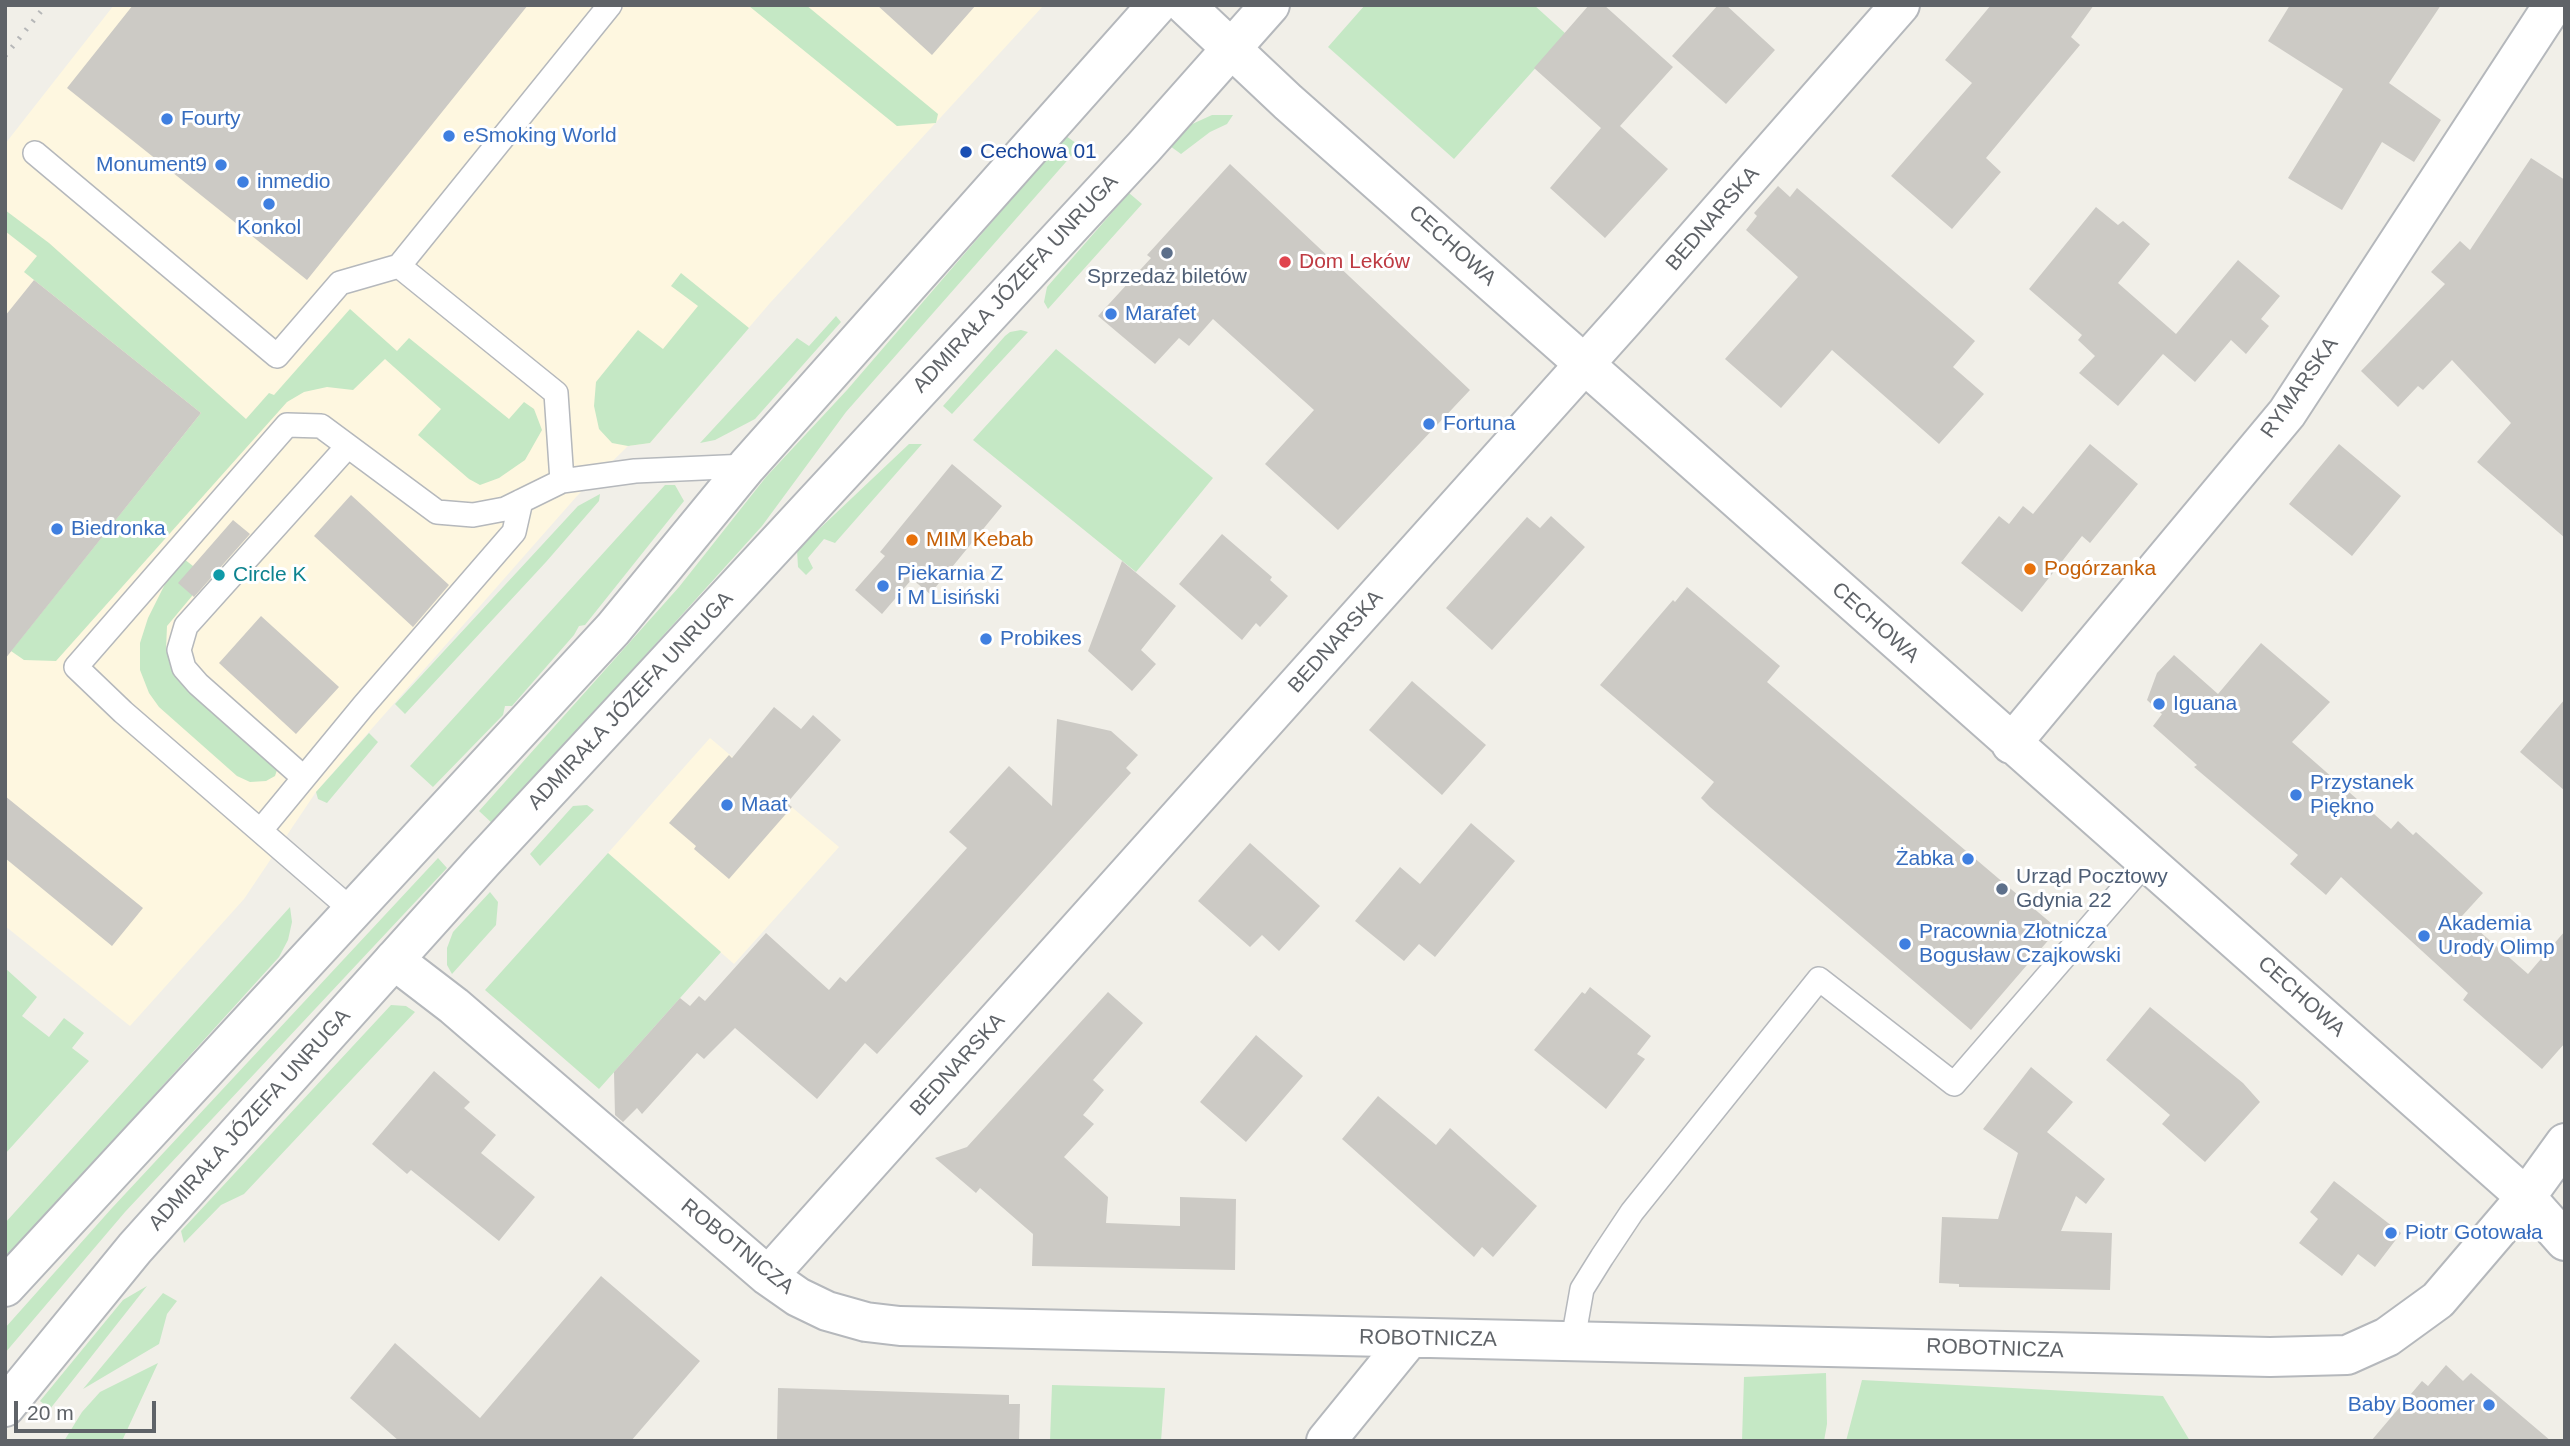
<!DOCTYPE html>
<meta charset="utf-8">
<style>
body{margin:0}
#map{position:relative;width:2570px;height:1446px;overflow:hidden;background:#f1efe8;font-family:Helvetica,sans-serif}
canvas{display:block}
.frame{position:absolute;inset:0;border:7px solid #5f6368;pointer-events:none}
.scale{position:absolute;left:14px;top:1401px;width:142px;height:32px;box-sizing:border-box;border:4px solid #5f6368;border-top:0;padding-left:9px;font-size:21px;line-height:24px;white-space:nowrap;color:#5f6368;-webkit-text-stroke:5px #fff;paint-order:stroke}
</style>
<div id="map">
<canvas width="2570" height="1446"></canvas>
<div class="frame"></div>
<div class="scale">20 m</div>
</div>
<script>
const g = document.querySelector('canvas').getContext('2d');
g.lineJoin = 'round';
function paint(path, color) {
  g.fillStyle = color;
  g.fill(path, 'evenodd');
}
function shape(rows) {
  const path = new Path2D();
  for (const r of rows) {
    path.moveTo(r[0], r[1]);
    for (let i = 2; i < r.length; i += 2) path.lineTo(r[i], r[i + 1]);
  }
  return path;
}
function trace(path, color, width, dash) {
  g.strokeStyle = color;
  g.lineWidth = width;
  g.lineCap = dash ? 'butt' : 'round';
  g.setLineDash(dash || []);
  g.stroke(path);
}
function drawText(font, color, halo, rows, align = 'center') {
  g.font = font + ' Helvetica,sans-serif';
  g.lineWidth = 6;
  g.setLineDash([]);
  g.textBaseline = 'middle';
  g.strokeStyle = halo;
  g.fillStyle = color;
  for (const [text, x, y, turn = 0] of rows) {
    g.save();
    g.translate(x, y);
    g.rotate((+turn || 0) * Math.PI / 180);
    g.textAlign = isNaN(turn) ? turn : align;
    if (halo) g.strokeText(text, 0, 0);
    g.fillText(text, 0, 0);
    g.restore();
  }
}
paint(shape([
 [114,5,1044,5,770,303,650,443,628,446,577,496,316,792,244,899,130,1026,5,926,5,144],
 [710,738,839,847,734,964,608,853]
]), '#fef7e0');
paint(shape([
 [806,5,938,114,936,123,897,126,749,6],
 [1365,5,1534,5,1566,34,1454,159,1328,47],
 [1212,115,1233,115,1227,124,1210,132,1181,154,1170,146,1190,125],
 [1066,136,1080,146,846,412,762,526,493,824,479,811,679,587,766,477,847,390],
 [1129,193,1142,204,1048,309,1044,302,1047,287],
 [5,210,49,243,246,419,269,393,274,395,350,309,397,351,409,338,509,419,524,402,534,409,542,430,525,460,499,478,480,485,469,479,418,435,441,409,385,359,353,390,327,387,304,392,287,402,56,661,24,660,11,651,201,413,24,272,37,256,5,231],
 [681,273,749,328,650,443,628,446,612,443,599,429,594,406,596,382,638,330,663,349,698,306,671,286],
 [836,316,841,322,755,419,715,440,700,443,797,338,809,346],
 [1021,330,1028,332,952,414,943,406,1005,336,1010,332],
 [1056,349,1213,478,1136,572,973,440],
 [909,444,922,444,835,543,824,539,808,558,813,568,806,575,798,567,797,550],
 [665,485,675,485,684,501,585,625,579,626,574,635,512,706,505,706,503,715,433,787,410,766],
 [600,494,599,501,546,562,405,714,395,704,578,506],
 [184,559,193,566,192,596,167,626,166,650,174,669,271,761,277,770,275,776,266,781,250,782,237,776,159,707,149,693,140,670,140,643,148,618,165,584],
 [369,733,378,742,327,803,318,799,316,792],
 [587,805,594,810,540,866,530,854,573,806],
 [608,853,721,952,599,1089,485,990],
 [438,858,447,868,125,1212,5,1353,5,1328,112,1208],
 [490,892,498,902,496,925,452,974,447,965,447,948,453,932],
 [290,907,292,922,288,940,279,957,68,1190,8,1254,5,1253,5,1223],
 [5,968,37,997,22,1016,49,1037,64,1018,84,1033,72,1048,89,1061,5,1154],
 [391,1005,406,1006,415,1012,244,1194,221,1205,184,1243,181,1231],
 [147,1286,50,1409,40,1401,123,1300],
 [163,1293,177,1301,167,1314,159,1344,83,1389],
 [158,1363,122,1441,64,1441,82,1412,100,1392],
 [1826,1373,1827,1424,1824,1441,1742,1441,1744,1377],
 [1862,1380,2163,1396,2190,1441,1846,1441],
 [1052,1385,1165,1388,1161,1441,1050,1441]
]), '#c5e8c5');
paint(shape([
 [133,5,528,5,307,280,67,88],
 [877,5,976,5,932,55],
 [1589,5,1604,5,1673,67,1620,126,1668,169,1605,238,1550,188,1601,128,1534,68],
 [1718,5,1726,5,1775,50,1726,104,1672,56],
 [1991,5,2094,5,2071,37,2080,45,1986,158,2001,172,1952,229,1891,176,1972,83,1945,60],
 [2290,5,2441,5,2389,83,2441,120,2414,162,2382,142,2342,210,2288,178,2343,89,2268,41],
 [2531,158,2565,180,2565,538,2477,462,2511,423,2452,360,2423,390,2418,386,2398,407,2361,371,2445,284,2431,272,2460,241,2470,250],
 [1230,164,1470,390,1338,530,1265,464,1314,410,1213,319,1189,346,1179,338,1155,364,1098,316,1151,258,1147,255],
 [1778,186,1790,197,1797,188,1975,341,1953,367,1984,394,1939,444,1832,350,1781,408,1725,359,1798,277,1746,230,1757,216,1754,213],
 [2096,207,2118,225,2123,221,2150,244,2118,283,2176,334,2238,260,2280,296,2261,319,2269,326,2246,354,2231,340,2195,382,2163,354,2118,406,2079,373,2095,356,2078,340,2082,335,2029,289],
 [34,280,201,413,5,659,5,316],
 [2090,444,2138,484,2090,543,2082,536,2022,612,1961,563,1999,516,2009,524,2023,506,2033,514],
 [2339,444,2401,496,2352,556,2289,504],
 [952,464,1002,506,930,594,912,579,882,614,855,590,885,556,880,552],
 [351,495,449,585,413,627,314,536],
 [1551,516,1585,547,1492,650,1446,608,1527,517,1540,528],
 [233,520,250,534,194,597,178,583],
 [1222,534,1272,577,1270,580,1288,596,1260,627,1256,623,1242,640,1179,584],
 [1122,561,1176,606,1141,650,1156,664,1132,691,1088,651],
 [1687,587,1780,666,1767,682,2058,929,1971,1030,1710,807,1701,798,1714,782,1600,685,1673,600,1675,602],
 [261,616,339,687,296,734,219,663],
 [2261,643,2330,702,2292,742,2391,829,2398,821,2413,835,2416,832,2483,893,2462,916,2528,974,2565,931,2565,1043,2542,1069,2463,1000,2468,993,2341,877,2326,895,2290,864,2298,855,2194,767,2197,765,2153,726,2162,714,2147,700,2157,673,2174,655,2218,694],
 [1412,681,1486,745,1442,795,1369,730],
 [2565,699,2565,791,2520,752],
 [774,707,801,729,813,715,841,740,787,803,792,807,729,879,694,849,696,846,669,823,729,755,732,758],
 [1057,719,1111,731,1138,755,1126,768,1131,773,877,1054,865,1043,817,1099,735,1028,704,1059,697,1053,642,1114,637,1108,623,1122,615,1115,614,1072,680,998,690,1006,699,996,705,1001,766,933,829,990,840,977,846,982,967,848,949,832,1009,766,1052,806],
 [5,796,143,908,112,946,5,858],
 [1471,823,1515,861,1435,957,1419,944,1404,961,1355,921,1400,867,1420,884],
 [1250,843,1320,906,1279,951,1262,935,1250,947,1198,901],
 [1590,987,1651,1036,1637,1054,1645,1059,1606,1109,1534,1050,1582,992,1585,994],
 [1108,992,1143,1023,1093,1080,1104,1090,1083,1115,1094,1124,1064,1157,1108,1197,1106,1223,1180,1226,1180,1197,1236,1199,1235,1270,1032,1266,1033,1234,980,1188,976,1193,935,1158,967,1147],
 [2150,1007,2243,1083,2260,1102,2205,1162,2162,1124,2170,1115,2106,1060],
 [1256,1035,1303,1076,1246,1142,1200,1102],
 [2031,1067,2073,1102,2047,1132,2105,1179,2086,1204,2076,1196,2061,1231,2112,1233,2110,1290,1959,1287,1959,1284,1939,1283,1942,1217,1998,1219,2018,1153,1983,1129],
 [434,1071,470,1102,464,1108,496,1135,481,1153,535,1197,499,1241,411,1170,407,1174,372,1144],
 [1378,1096,1436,1145,1450,1128,1537,1206,1493,1257,1482,1247,1474,1257,1342,1139],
 [2334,1181,2401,1233,2375,1267,2358,1254,2342,1276,2299,1243,2318,1219,2310,1212],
 [601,1276,700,1361,631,1441,399,1441,350,1398,395,1343,480,1418],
 [2446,1365,2463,1381,2471,1373,2551,1441,2371,1441,2422,1381,2428,1386],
 [778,1388,1009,1395,1009,1404,1020,1404,1019,1441,777,1441]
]), '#cccac5');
const service = shape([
 [35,153,277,356,340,283,399,266],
 [562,481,556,393,399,266,610,5],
 [303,777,198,684,184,668,179,650,186,626,347,447],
 [261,830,364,705,514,532,521,501],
 [354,912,123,712,76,667,287,425,321,426,437,512,473,515,505,509,562,481,635,471,747,466],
 [1573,1340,1582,1289,1602,1257,1632,1212,1819,979,1954,1084,2148,860]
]);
const minor = shape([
 [1185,5,1288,102,2526,1197,2565,1241],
 [2011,744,2287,413,2553,5],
 [394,960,454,1006,768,1276,798,1297,827,1311,866,1322,900,1326,2270,1357,2347,1355,2387,1337,2438,1300,2526,1197,2565,1143],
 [768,1276,1624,320,1900,5],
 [1326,1441,1409,1339]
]);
const tertiary = shape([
 [5,1287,613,629,747,466,1157,5],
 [5,1407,135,1248,483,861,1144,147,1270,5]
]);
trace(service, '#b5b8bc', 26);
trace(minor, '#b5b8bc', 42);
trace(tertiary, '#b5b8bc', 42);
trace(service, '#fff', 23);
trace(minor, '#fff', 38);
trace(tertiary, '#fff', 38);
trace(shape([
 [5,56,46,5]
]), '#b6b7b8', 5, [2, 9]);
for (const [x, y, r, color] of [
 [167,119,7,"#3f7fe0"],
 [449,136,7,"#3f7fe0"],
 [966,152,7,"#1a4fb4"],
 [221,165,7,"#3f7fe0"],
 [243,182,7,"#3f7fe0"],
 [269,204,7,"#3f7fe0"],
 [1167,253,7,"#5c6f8a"],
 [1285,262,7,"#e0444e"],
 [1111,314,7,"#3f7fe0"],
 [1429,424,7,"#3f7fe0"],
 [57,529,7,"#3f7fe0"],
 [912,540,7,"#e8710a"],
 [2030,569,7,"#e8710a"],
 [219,575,7,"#0f9aa8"],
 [883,586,7,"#3f7fe0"],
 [986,639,7,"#3f7fe0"],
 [2159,704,7,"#3f7fe0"],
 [2296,795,7,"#3f7fe0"],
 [727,805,7,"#3f7fe0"],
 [1968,859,7,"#3f7fe0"],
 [2002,889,7,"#5c6f8a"],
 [2424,936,7,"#3f7fe0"],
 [1905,944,7,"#3f7fe0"],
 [2391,1233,7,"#3f7fe0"],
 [2489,1405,7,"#3f7fe0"]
]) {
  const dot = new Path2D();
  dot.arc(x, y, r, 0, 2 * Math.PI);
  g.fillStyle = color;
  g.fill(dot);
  trace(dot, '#fff', 2.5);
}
drawText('21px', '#366cbe', '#fff', [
 ["Fourty",181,119],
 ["eSmoking World",463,136],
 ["Monument9",207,165,"right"],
 ["inmedio",257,182],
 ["Konkol",269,228,"center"],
 ["Marafet",1125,314],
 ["Fortuna",1443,424],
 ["Biedronka",71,529],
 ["Piekarnia Z",897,574],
 ["i M Lisiński",897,598],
 ["Probikes",1000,639],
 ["Iguana",2173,704],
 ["Przystanek",2310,783],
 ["Piękno",2310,807],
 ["Maat",741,805],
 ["Żabka",1954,859,"right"],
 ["Akademia",2438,924],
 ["Urody Olimp",2438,948],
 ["Pracownia Złotnicza",1919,932],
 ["Bogusław Czajkowski",1919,956],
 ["Piotr Gotowała",2405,1233],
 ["Baby Boomer",2475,1405,"right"]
], 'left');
drawText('21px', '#164399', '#fff', [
 ["Cechowa 01",980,152]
], 'left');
drawText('21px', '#5f6368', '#fff', [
 ["BEDNARSKA",1713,219,-49],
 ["CECHOWA",1452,246,42],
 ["ADMIRAŁA JÓZEFA UNRUGA",1016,284,-47],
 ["RYMARSKA",2300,388,-55],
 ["CECHOWA",1875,623,42],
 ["BEDNARSKA",1336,642,-48],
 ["ADMIRAŁA JÓZEFA UNRUGA",631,701,-47],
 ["CECHOWA",2301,997,42],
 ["BEDNARSKA",958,1065,-48],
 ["ADMIRAŁA JÓZEFA UNRUGA",250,1120,-48],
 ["ROBOTNICZA",737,1247,39],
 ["ROBOTNICZA",1428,1339,1],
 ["ROBOTNICZA",1995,1349,2]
]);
drawText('21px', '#be3a42', '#fff', [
 ["Dom Leków",1299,262]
], 'left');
drawText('21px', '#4e5e75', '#fff', [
 ["Sprzedaż biletów",1167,277],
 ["Urząd Pocztowy",2016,877,"left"],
 ["Gdynia 22",2016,901,"left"]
]);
drawText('21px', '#c56008', '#fff', [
 ["MIM Kebab",926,540],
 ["Pogórzanka",2044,569]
], 'left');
drawText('21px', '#0d838f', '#fff', [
 ["Circle K",233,575]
], 'left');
</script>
